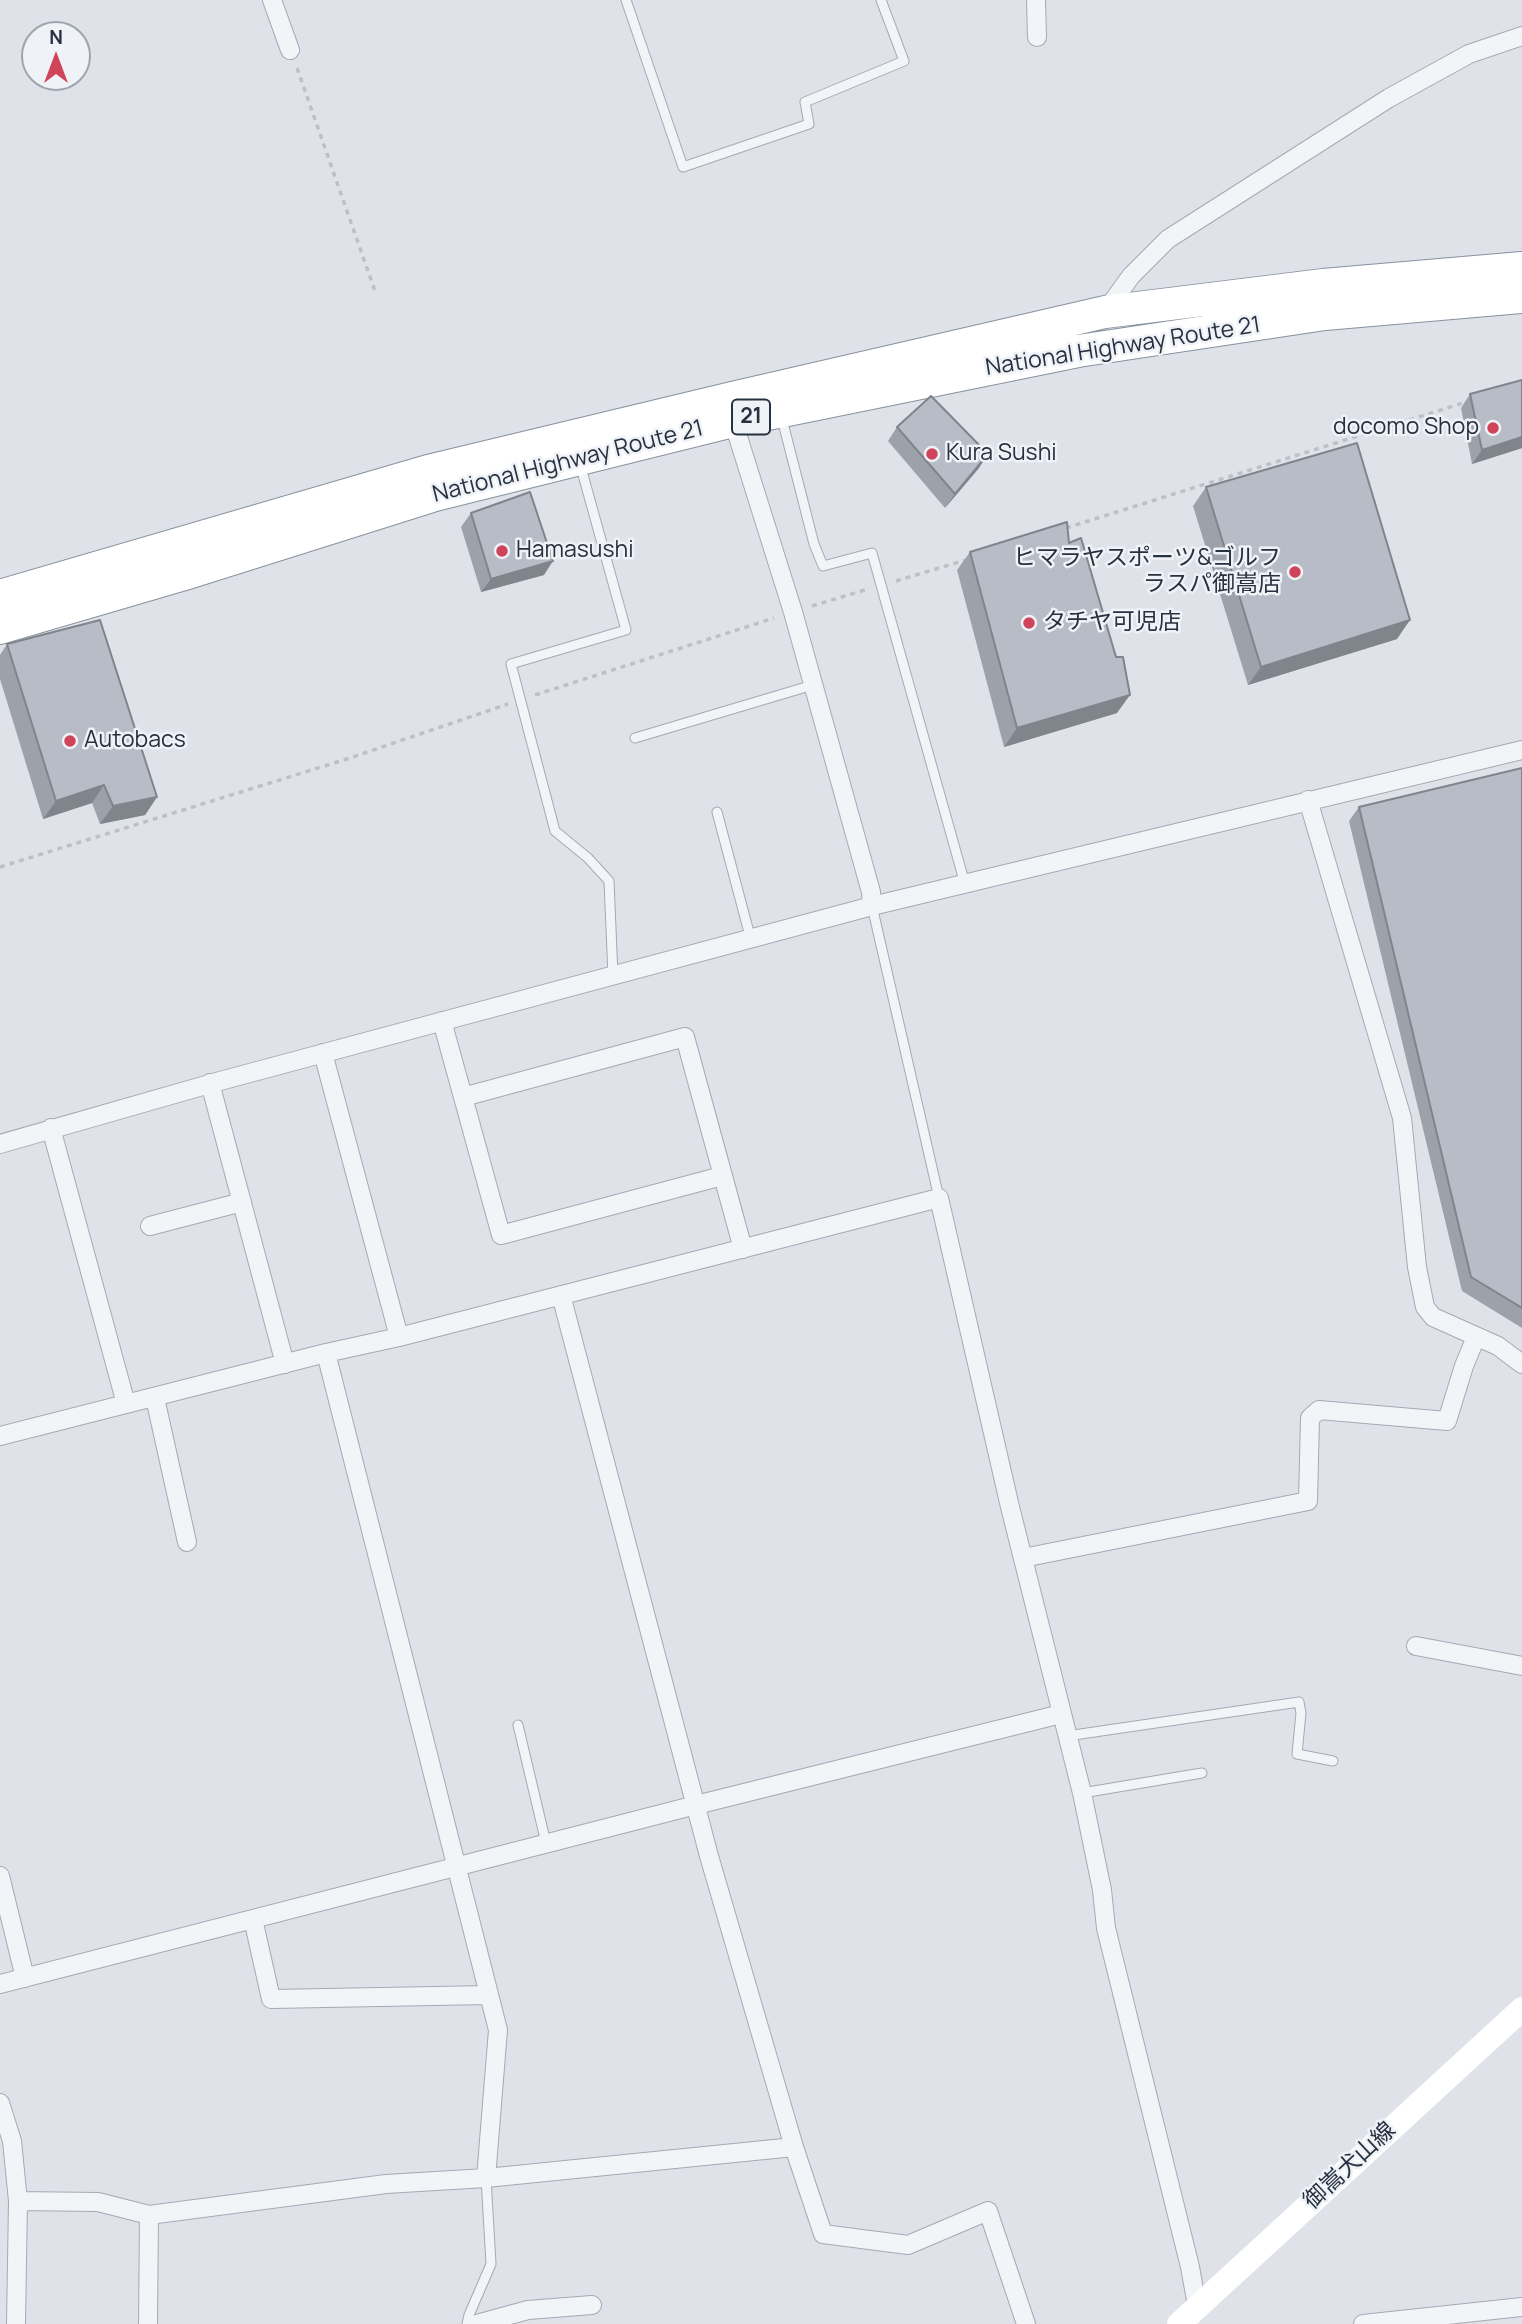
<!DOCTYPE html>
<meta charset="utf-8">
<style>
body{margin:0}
#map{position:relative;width:1522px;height:2324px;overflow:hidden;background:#dfe3e9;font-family:Manrope,sans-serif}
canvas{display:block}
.north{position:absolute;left:21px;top:21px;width:70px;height:70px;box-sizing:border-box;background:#eff2f6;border:2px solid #9fa5ad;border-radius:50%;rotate:0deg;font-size:19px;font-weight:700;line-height:28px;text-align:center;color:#283140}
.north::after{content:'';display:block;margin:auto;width:24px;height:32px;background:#cf445a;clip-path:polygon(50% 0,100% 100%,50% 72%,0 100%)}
</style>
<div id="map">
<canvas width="1522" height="2324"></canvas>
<div class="north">N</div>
</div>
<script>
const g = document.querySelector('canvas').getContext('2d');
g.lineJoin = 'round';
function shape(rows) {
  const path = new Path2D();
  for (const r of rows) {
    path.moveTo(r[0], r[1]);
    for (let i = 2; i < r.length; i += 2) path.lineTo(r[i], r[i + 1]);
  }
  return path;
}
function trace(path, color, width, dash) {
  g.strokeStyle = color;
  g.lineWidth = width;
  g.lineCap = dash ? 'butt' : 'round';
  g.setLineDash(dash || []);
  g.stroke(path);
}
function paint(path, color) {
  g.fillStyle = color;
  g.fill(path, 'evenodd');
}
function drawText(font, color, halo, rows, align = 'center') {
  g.font = font + ' Manrope,"Noto Sans JP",sans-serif';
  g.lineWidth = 5;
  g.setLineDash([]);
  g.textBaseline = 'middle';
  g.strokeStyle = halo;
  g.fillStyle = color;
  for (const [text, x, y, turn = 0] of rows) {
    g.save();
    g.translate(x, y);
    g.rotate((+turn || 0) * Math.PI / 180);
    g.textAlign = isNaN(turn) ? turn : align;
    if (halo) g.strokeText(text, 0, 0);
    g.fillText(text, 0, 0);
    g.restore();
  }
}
const lane = shape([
 [626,0,683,167,809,124,805,102,904,61,881,0],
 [781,415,814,544,823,566,872,553,965,884],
 [580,464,626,630,511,664,555,831,588,858,609,881,613,976],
 [635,738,813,685],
 [717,812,751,940],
 [872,906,939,1198],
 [518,1725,546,1843],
 [1067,1736,1299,1702,1301,1713,1297,1754,1333,1761],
 [1082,1793,1202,1773],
 [467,2324,469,2315,491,2264,486,2178]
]);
const street = shape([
 [272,0,290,50],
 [1036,0,1037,37],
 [1105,312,1131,276,1168,239,1389,98,1469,54,1522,36],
 [733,421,793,612,871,892,872,906],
 [1308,800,1402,1118,1417,1267,1425,1307,1433,1317,1498,1346,1522,1364],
 [442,1021,463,1097,685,1037,743,1249],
 [323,1053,399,1337],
 [210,1083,285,1364],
 [463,1097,501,1235,722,1176],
 [51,1128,126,1404],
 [0,1144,220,1081,872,906,1522,750],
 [150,1226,242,1202],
 [561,1295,709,1856,794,2147],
 [326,1353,498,2030,486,2178],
 [155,1398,187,1542],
 [0,1436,326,1353,399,1337,939,1198,1010,1507,1082,1793,1102,1890,1106,1928,1190,2267,1197,2306],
 [1023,1558,1308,1501,1310,1418,1319,1410,1447,1421,1464,1366,1476,1337],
 [1416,1646,1522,1666],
 [0,1876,25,1978],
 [253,1919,271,1999,489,1995],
 [0,1984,696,1805,1061,1714],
 [0,2103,12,2141,18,2201,16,2324],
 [18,2201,98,2202,149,2215,148,2324],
 [149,2215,386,2184,486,2178,794,2147,823,2234,908,2245,988,2211,1026,2324],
 [477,2324,528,2310,592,2305],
 [1363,2324,1522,2307]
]);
const highway = shape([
 [0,596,428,471,732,398,1105,312,1323,285,1522,268],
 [0,628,188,573,435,495,733,421,1078,351,1325,314,1522,297]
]);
trace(lane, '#a4aab3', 11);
trace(street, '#a4aab3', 20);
trace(highway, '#87919f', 34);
trace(shape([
 [297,68,376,294],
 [1066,528,1466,402],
 [896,581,969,559],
 [812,606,868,589],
 [535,695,774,618],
 [0,867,347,759,508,704]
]), '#bdc1c7', 3.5, [5, 5]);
trace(lane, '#f2f4f7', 9);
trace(street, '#f2f4f7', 18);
trace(shape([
 [1179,2324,1522,2009]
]), '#fff', 24);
trace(highway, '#fff', 32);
paint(shape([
 [1470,394,1522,448,1472,464,1461,408],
 [897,427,979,468,945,508,888,441],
 [1206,487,1397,639,1248,685,1193,506],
 [471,513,544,575,481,592,461,527],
 [1069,543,1117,713,1004,747,957,570,970,552],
 [7,644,157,797,145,815,100,824,92,803,43,819,0,679,0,655],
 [1522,768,1522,1328,1462,1291,1349,821,1359,807]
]), '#9da2aa');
paint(shape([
 [1522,437,1522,448,1472,464,1482,450],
 [988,454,979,468,945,508,955,494],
 [553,561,544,575,481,592,491,579],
 [1410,620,1397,639,1248,685,1261,667],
 [1130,695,1117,713,1004,747,1017,728],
 [104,785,92,803,43,819,56,801],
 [157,797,145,815,100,824,113,806]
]), '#80848b');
const building = shape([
 [1522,380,1522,437,1482,450,1470,394,1522,380],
 [931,396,988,454,955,494,897,427,931,396],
 [1357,443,1410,620,1261,667,1206,487,1357,443],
 [530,492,553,561,491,579,471,513,530,492],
 [1067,522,1069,543,1081,538,1116,657,1123,657,1130,695,1017,728,970,552,1067,522],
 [100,620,157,797,113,806,104,785,56,801,7,644,100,620],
 [1522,768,1522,1308,1471,1277,1359,807,1522,768]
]);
paint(building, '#b7bcc6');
trace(building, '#80848b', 2);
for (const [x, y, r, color] of [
 [1493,428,7,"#cf445a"],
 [932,454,7,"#cf445a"],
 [502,551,7,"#cf445a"],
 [1295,572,7,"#cf445a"],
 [1029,623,7,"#cf445a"],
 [70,741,7,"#cf445a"]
]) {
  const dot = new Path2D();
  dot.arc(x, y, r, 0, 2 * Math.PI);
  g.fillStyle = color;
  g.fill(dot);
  trace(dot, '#eff2f6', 2.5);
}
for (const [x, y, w] of [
 [751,417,38]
]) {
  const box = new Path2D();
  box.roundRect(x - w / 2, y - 17.5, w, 35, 5);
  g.fillStyle = '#eff2f6';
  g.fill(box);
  trace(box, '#283140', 2);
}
drawText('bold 21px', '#283140', null, [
 ["21",751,417]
]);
drawText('23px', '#283140', '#eff2f6', [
 ["National Highway Route 21",1123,347,-9],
 ["National Highway Route 21",568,462,-14],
 ["御嵩犬山線",1350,2166,-43]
]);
drawText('23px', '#283140', '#eff2f6', [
 ["docomo Shop",1479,428,"right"],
 ["Kura Sushi",946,454],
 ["Hamasushi",516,551],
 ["ヒマラヤスポーツ&ゴルフ",1281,559,"right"],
 ["ラスパ御嵩店",1281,585,"right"],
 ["タチヤ可児店",1043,623],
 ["Autobacs",84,741]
], 'left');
</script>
